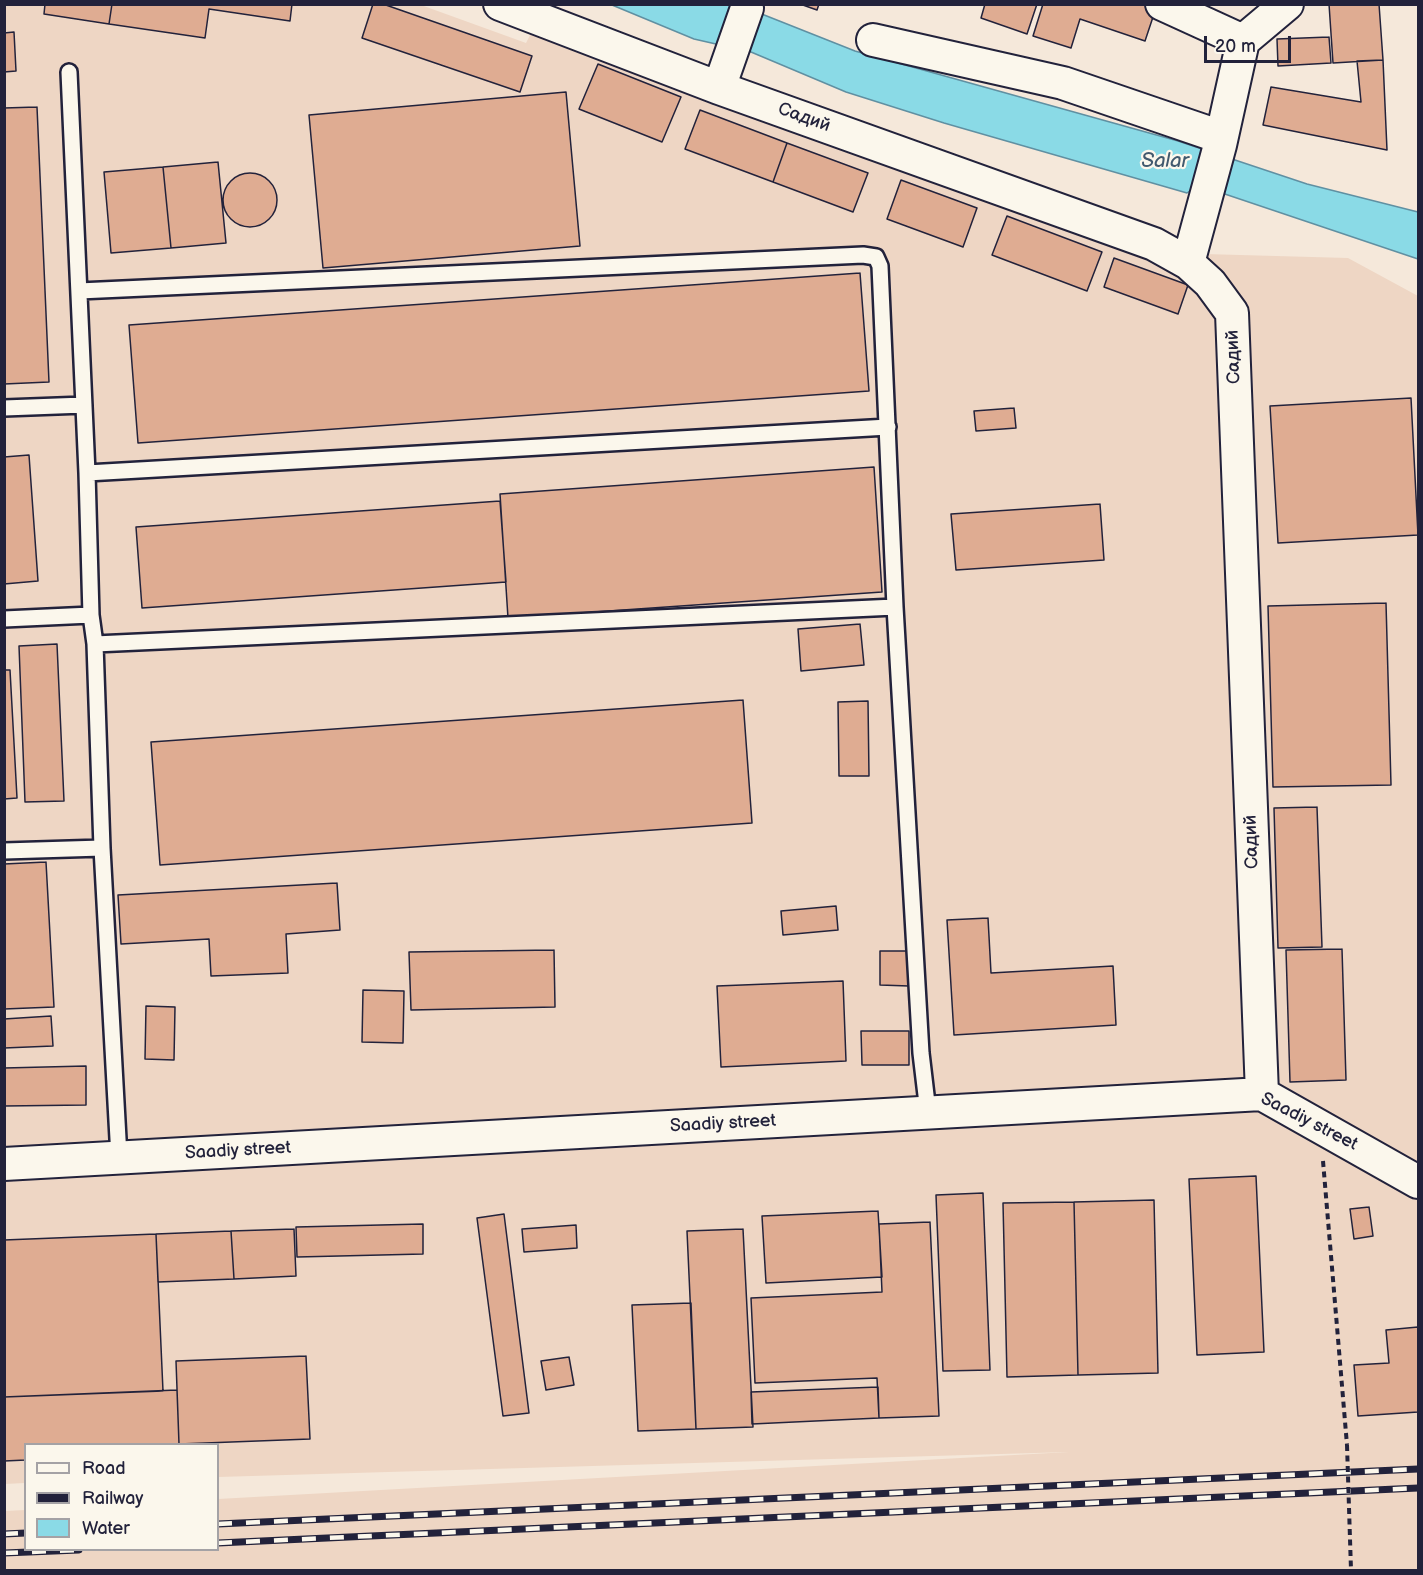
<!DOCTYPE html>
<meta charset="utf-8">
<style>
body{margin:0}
#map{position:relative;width:1423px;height:1575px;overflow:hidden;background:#f5e8da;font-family:"Balsamiq Sans",sans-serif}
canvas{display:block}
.frame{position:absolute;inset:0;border:6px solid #22223b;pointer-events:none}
.legend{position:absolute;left:24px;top:1443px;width:195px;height:108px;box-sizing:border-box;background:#fbf7ec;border:2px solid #a4a2a5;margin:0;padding:8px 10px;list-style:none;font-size:18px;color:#22223b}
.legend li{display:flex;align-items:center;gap:12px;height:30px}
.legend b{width:30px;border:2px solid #a4a2a5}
.scale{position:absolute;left:1204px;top:36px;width:87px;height:27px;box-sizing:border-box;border:3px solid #22223b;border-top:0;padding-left:8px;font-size:18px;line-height:21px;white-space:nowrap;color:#22223b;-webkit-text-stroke:4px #fbf7ec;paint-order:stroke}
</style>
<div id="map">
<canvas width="1423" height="1575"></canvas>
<div class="frame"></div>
<ul class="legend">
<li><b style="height:8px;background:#fbf7ec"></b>Road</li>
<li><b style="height:8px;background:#22223b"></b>Railway</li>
<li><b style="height:16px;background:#8adae6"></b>Water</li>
</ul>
<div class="scale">20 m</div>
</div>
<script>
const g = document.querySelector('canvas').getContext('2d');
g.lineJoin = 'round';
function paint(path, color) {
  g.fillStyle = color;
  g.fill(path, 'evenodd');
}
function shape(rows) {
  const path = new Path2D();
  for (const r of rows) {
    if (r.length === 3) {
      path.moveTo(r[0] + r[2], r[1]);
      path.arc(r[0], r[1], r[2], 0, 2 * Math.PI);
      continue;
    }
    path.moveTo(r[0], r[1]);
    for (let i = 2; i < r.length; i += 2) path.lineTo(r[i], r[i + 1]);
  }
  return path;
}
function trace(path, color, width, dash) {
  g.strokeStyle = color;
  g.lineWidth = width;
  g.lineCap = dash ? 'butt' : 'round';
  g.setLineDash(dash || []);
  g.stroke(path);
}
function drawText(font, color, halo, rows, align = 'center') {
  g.font = font + ' "Balsamiq Sans",sans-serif';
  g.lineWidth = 4.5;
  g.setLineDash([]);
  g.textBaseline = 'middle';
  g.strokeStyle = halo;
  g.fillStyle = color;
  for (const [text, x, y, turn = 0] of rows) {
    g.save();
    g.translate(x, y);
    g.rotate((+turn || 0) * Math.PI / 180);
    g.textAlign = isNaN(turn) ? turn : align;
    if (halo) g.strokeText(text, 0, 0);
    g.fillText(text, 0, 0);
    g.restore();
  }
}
paint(shape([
 [5,5,421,5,526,43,533,29,1132,252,1348,258,1418,296,1418,1570,5,1570,5,1511,25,1510,26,1550,218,1550,218,1499,1069,1452,218,1477,218,1444,26,1444,25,1483,5,1484]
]), '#eed6c4');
const water = shape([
 [612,5,739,5,855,51,1178,141,1307,184,1418,212,1418,259,1198,185,1187,193,944,123,846,92,751,52,694,39,612,5]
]);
paint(water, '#8adae6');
trace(water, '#6090a2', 1.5);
const building = shape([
 [45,4,112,4,109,24,44,14,45,4],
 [112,4,292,4,290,21,209,9,205,38,109,24,112,4],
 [373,4,383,4,532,56,520,92,362,38,373,4],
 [800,4,819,4,817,10,800,4],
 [985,4,1037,4,1027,34,981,18,985,4],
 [1043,4,1146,4,1156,8,1145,41,1080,19,1071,48,1033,36,1043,4],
 [1329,4,1379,4,1383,60,1333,63,1329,4],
 [14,32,16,71,4,72,4,33,14,32],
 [1329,37,1331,63,1278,66,1277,39,1329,37],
 [1383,60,1387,150,1263,125,1271,87,1361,102,1357,61,1383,60],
 [598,64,681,97,662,142,579,109,598,64],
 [566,92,580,246,323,268,309,115,566,92],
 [37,107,49,382,4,384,4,108,37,107],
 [700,110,787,143,773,182,685,149,700,110],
 [787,143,868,173,853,212,773,182,787,143],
 [218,162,226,243,171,248,163,167,218,162],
 [163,167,171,248,111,253,104,172,163,167],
 [250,200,27],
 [901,180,977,208,963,247,887,219,901,180],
 [1007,216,1102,252,1087,291,992,255,1007,216],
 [1114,258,1188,285,1178,314,1104,287,1114,258],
 [860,273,869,391,138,443,129,325,860,273],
 [1411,398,1418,535,1278,543,1270,406,1411,398],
 [1014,408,1016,428,976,431,974,411,1014,408],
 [29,455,38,581,4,584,4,457,29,455],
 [874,467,882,592,508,618,500,494,874,467],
 [500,501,506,582,142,608,136,527,500,501],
 [1100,504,1104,560,956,570,951,514,1100,504],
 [1386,603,1391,785,1273,787,1268,606,1386,603],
 [860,624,864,665,801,671,798,629,860,624],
 [57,644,64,801,25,802,19,646,57,644],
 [4,670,10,670,17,798,4,799,4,670],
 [743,700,752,823,160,865,151,742,743,700],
 [868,701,869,776,839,776,838,702,868,701],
 [1317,807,1322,947,1278,948,1274,808,1317,807],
 [46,862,54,1007,4,1009,4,864,46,862],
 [337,883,340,930,286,934,288,973,211,976,209,939,121,944,118,895,337,883],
 [836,906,838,930,783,935,781,911,836,906],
 [988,918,991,973,1113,966,1116,1025,954,1035,947,920,988,918],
 [1342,949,1346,1080,1290,1082,1286,950,1342,949],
 [554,950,555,1007,411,1010,409,952,554,950],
 [880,951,909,951,909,986,880,985,880,951],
 [843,981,846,1061,721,1067,717,986,843,981],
 [363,990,404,991,403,1043,362,1042,363,990],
 [146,1006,175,1007,174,1060,145,1059,146,1006],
 [51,1016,53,1046,4,1048,4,1019,51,1016],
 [861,1031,909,1031,909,1065,862,1065,861,1031],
 [86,1066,86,1105,4,1106,4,1068,86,1066],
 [1256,1176,1264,1352,1197,1355,1189,1179,1256,1176],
 [983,1193,990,1370,943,1371,936,1195,983,1193],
 [1154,1200,1158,1373,1078,1375,1074,1202,1154,1200],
 [1074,1202,1078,1375,1007,1377,1003,1203,1074,1202],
 [1369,1207,1373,1236,1354,1239,1350,1209,1369,1207],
 [878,1211,882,1277,766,1283,762,1216,878,1211],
 [504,1214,529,1413,503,1416,477,1218,504,1214],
 [930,1222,939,1416,879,1418,877,1378,755,1383,751,1298,882,1292,879,1224,930,1222],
 [423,1224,423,1254,297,1257,296,1227,423,1224],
 [576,1225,577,1248,524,1252,522,1229,576,1225],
 [294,1229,296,1276,234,1279,231,1231,294,1229],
 [743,1229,753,1427,696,1429,687,1231,743,1229],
 [231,1231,234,1279,158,1282,156,1234,231,1231],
 [156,1234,163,1391,4,1397,4,1240,156,1234],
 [691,1303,696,1429,638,1431,632,1305,691,1303],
 [1418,1327,1418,1412,1358,1416,1354,1365,1389,1363,1386,1330,1418,1327],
 [306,1356,310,1439,179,1444,176,1361,306,1356],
 [569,1357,574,1385,546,1390,541,1361,569,1357],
 [878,1387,879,1418,752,1424,751,1392,878,1387],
 [177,1390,179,1444,26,1444,26,1460,4,1461,4,1397,177,1390]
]);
paint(building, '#dfac92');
trace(building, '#22223b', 1.5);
const lane = shape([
 [69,72,87,473,91,615,95,644,102,848,119,1157],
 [79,291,863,255,876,257,880,266,895,607,921,1053,928,1112],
 [4,408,84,405],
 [87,473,888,427],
 [4,619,91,615],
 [95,644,895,607],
 [4,851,102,848]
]);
const street = shape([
 [500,4,719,88,1154,244,1188,263,1210,283,1232,313,1262,1094],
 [1162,4,1243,41,1287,4],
 [873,40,1063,83,1221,137],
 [719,88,747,8],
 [1188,263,1220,145,1243,41],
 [4,1164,1262,1094,1418,1182]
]);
trace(lane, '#22223b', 20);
trace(street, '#22223b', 36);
trace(shape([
 [1323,1161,1347,1445]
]), '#22223b', 4, [6, 4.5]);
trace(lane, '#fbf7ec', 15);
trace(street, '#fbf7ec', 32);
const rail = shape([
 [218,1524,1418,1469],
 [4,1534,26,1533],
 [218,1543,1418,1488],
 [4,1553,79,1550]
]);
trace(rail, '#22223b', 7);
trace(rail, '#fbf7ec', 4.5, [14]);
trace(shape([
 [1347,1445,1351,1570]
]), '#22223b', 4, [6, 4.5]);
drawText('18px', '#22223b', '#fbf7ec', [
 ["Садий",804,118,20],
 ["Садий",1234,357,-92],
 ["Садий",1252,842,-92],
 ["Saadiy street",1309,1122,27],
 ["Saadiy street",723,1124,-3],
 ["Saadiy street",238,1151,-3]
]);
drawText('italic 20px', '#41596e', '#fbf7ec', [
 ["Salar",1165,162]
]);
</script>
